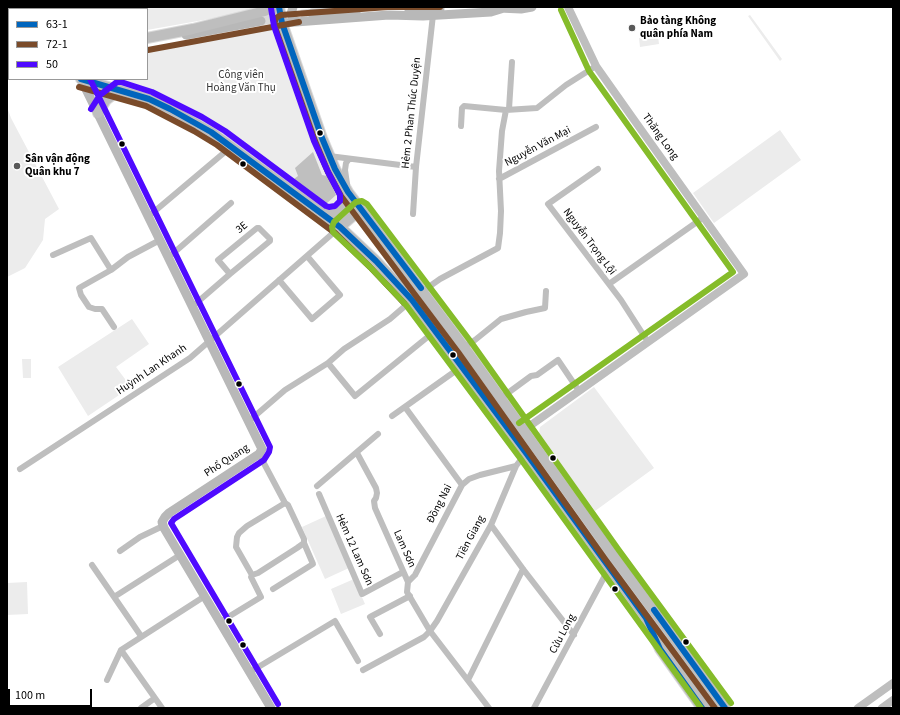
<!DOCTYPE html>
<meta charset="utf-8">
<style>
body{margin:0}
#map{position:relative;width:900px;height:715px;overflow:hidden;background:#fff;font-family:"Source Sans 3",sans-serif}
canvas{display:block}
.frame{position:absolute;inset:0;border:8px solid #000;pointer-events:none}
.legend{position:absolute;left:8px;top:8px;width:140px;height:72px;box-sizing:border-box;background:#fff;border:1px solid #999;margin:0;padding:5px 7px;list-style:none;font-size:12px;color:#000}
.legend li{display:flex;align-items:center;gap:8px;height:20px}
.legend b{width:20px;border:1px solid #999}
.scale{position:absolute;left:8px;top:689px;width:84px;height:18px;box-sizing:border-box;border:2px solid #000;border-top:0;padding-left:5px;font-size:12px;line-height:14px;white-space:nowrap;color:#000;-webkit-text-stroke:3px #fff;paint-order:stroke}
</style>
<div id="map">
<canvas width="900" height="715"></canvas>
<div class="frame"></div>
<ul class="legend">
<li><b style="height:5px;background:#0065bd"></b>63-1</li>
<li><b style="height:5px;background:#7a4b2a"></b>72-1</li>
<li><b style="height:5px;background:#4f0aff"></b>50</li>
</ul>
<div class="scale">100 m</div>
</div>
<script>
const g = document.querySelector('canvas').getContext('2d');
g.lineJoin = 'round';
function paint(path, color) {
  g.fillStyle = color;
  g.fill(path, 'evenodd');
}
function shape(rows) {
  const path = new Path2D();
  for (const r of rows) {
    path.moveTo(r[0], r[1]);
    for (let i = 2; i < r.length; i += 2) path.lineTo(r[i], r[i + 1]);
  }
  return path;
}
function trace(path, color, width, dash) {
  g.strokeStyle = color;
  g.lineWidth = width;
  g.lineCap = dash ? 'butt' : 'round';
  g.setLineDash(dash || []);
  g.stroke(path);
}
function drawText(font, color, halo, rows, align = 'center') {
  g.font = font + ' "Source Sans 3",sans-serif';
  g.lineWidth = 4;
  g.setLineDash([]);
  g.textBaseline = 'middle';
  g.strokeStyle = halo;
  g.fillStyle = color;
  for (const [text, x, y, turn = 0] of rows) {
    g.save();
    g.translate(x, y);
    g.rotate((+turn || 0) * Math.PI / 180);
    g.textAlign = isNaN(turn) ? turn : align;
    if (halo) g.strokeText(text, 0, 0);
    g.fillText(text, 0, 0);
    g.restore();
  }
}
paint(shape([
 [7,7,264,7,260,10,147,30,147,9,9,9,9,55,7,55],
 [750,15,782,59,780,61,748,16],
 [272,26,320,151,342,193,342,201,337,207,328,209,321,206,233,134,159,95,107,79,147,79,147,51],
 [658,36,659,44,640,47,639,38],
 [7,107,11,118,59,209,45,219,43,240,25,268,7,277],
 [780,130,801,160,714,223,693,193],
 [132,319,149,344,116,367,131,387,88,416,58,367],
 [22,359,31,359,31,378,23,378],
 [594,387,654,468,595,511,539,434,540,427],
 [326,516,349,568,325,579,302,527],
 [354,579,365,604,341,614,331,589],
 [27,582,28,614,7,615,7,583]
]), '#ececec');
paint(shape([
 [313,152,322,175,327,176,336,195,326,204,294,179,298,176,295,168]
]), '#bfbfbf');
trace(shape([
 [261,21,287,16,312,13]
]), '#d9d9d9', 9, [9, 4.5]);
const primary = shape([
 [279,7,282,23,322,138,335,169,348,192,464,347,612,554,725,708],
 [147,38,193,29,265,11,272,7],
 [7,68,9,67],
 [81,79,149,99,170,109,211,132,322,213,340,227,376,261,412,300,526,453,646,618,660,649,702,708],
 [98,113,106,100,119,90],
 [322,213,333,215,342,211,348,202,348,192],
 [340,227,361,209]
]);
trace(primary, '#dbdbdb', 12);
trace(shape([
 [509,109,512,62],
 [461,126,462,108,464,106,506,110],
 [329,156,416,167],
 [598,169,548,204,621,300,648,342],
 [499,179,596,127],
 [347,184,345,170,346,163,349,159],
 [413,214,416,167,433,15],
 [149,216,232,146],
 [53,255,91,238,111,270],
 [169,257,231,203],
 [279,280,312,319,340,295,307,256],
 [609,284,704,217],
 [423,291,440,279,498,248,500,233,501,211,499,171,502,131,506,110,537,108,566,85,596,66],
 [193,306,230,274,270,241,270,239,259,228,257,228,218,260,230,274],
 [114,327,102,309,95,309,89,307,81,295,79,288,111,270,128,257,160,240],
 [464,347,475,340,501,319,526,312,545,308,546,291],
 [328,363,344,349,390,319,412,300],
 [501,398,531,376,537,375,558,360,579,391],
 [405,407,462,485],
 [392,416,461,367],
 [249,421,285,390,328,363,355,396,435,331],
 [357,453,376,488,377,493,376,498,374,501,375,508,408,582,407,592,430,631,489,708],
 [20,469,190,358,340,227],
 [317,486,378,434],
 [319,494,362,594,403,572],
 [491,525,523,569,574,635],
 [120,551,140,537,163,526],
 [92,565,141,636],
 [252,575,258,573,297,548,304,543,304,539,288,505,285,503,259,454],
 [408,582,415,575,462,485,469,479,480,475,516,466],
 [273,589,313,564,304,543],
 [114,597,180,555],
 [220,622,261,597,251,577,252,575,236,547,237,537,239,533,247,526,285,503],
 [380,634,370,617,410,596],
 [121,650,162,708],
 [363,670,424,637,430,631,437,621,491,525,516,466,526,453],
 [250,672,335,621,358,661],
 [107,680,121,650,205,596],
 [468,680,523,569],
 [141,708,155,698],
 [534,708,609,568]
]), '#bebebe', 6);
trace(shape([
 [524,430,744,274,632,117,596,66,568,7],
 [654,628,711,708],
 [858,708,893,683],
 [882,708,893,700]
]), '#bebebe', 8);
trace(shape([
 [293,7,291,14,294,20,296,21],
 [499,8,521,9,532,7],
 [409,10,440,9],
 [312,13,356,12],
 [282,23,389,15,423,16,491,12,504,8],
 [186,35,261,21],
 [81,79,261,447,262,449,259,454,169,513,165,517,162,522,164,528,271,708]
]), '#b8b8b8', 9);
trace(primary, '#bebebe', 10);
trace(shape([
 [279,7,282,23,322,138,335,169,348,192,421,288],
 [81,79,149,99,170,109,211,132,340,227,376,261,412,300,526,453,646,618,660,649,702,708],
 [654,610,725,708]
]), '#0065bd', 6);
trace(shape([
 [440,7,388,7,281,15,276,18,274,24,315,141,328,172,341,196,458,352,605,559,715,708],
 [148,50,299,22],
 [79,87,146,106,194,131,217,145,335,233,370,267,404,303]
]), '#7a4b2a', 6);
trace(shape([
 [90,79,270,447,269,452,264,460,174,519,171,523,278,704],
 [91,109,100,95,117,82,121,82,152,92,202,117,225,131,326,206,329,207,335,206,340,201,340,195,328,172,314,141,274,26,271,8]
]), '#4f0aff', 6);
trace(shape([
 [519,423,733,272,589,71,561,10],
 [701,708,520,458,406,305,370,267,333,232,332,227,334,222,356,202,362,201,367,204,471,342,618,549,731,703]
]), '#85bc2a', 6);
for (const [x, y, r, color] of [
 [632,28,4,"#595959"],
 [320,133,3.5,"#000"],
 [122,144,3.5,"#000"],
 [243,164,3.5,"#000"],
 [17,166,4,"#595959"],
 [453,355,3.5,"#000"],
 [239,384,3.5,"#000"],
 [553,458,3.5,"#000"],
 [615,589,3.5,"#000"],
 [229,621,3.5,"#000"],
 [686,642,3.5,"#000"],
 [243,645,3.5,"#000"]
]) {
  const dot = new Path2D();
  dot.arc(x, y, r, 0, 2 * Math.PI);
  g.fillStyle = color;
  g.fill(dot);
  trace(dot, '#fff', 1.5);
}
drawText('bold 11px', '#000', '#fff', [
 ["Bảo tàng Không",640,22],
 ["quân phía Nam",640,35],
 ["Sân vận động",25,160],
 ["Quân khu 7",25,173]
], 'left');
drawText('11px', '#333', '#fff', [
 ["Công viên",241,76],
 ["Hoàng Văn Thụ",241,89]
]);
drawText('11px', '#000', '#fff', [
 ["Hẻm 2 Phan Thúc Duyện",412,113,-84],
 ["Thăng Long",660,137,54],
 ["Nguyễn Văn Mại",538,147,-28],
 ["3E",242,228,-39],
 ["Nguyễn Trọng Lội",589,242,53],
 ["Huỳnh Lan Khanh",152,370,-34],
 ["Phổ Quang",227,461,-33],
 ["Đồng Nai",440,504,-63],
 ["Tiền Giang",471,538,-62],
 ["Lam Sơn",404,549,66],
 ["Hẻm 12 Lam Sơn",354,550,66],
 ["Cửu Long",563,634,-62]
]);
</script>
